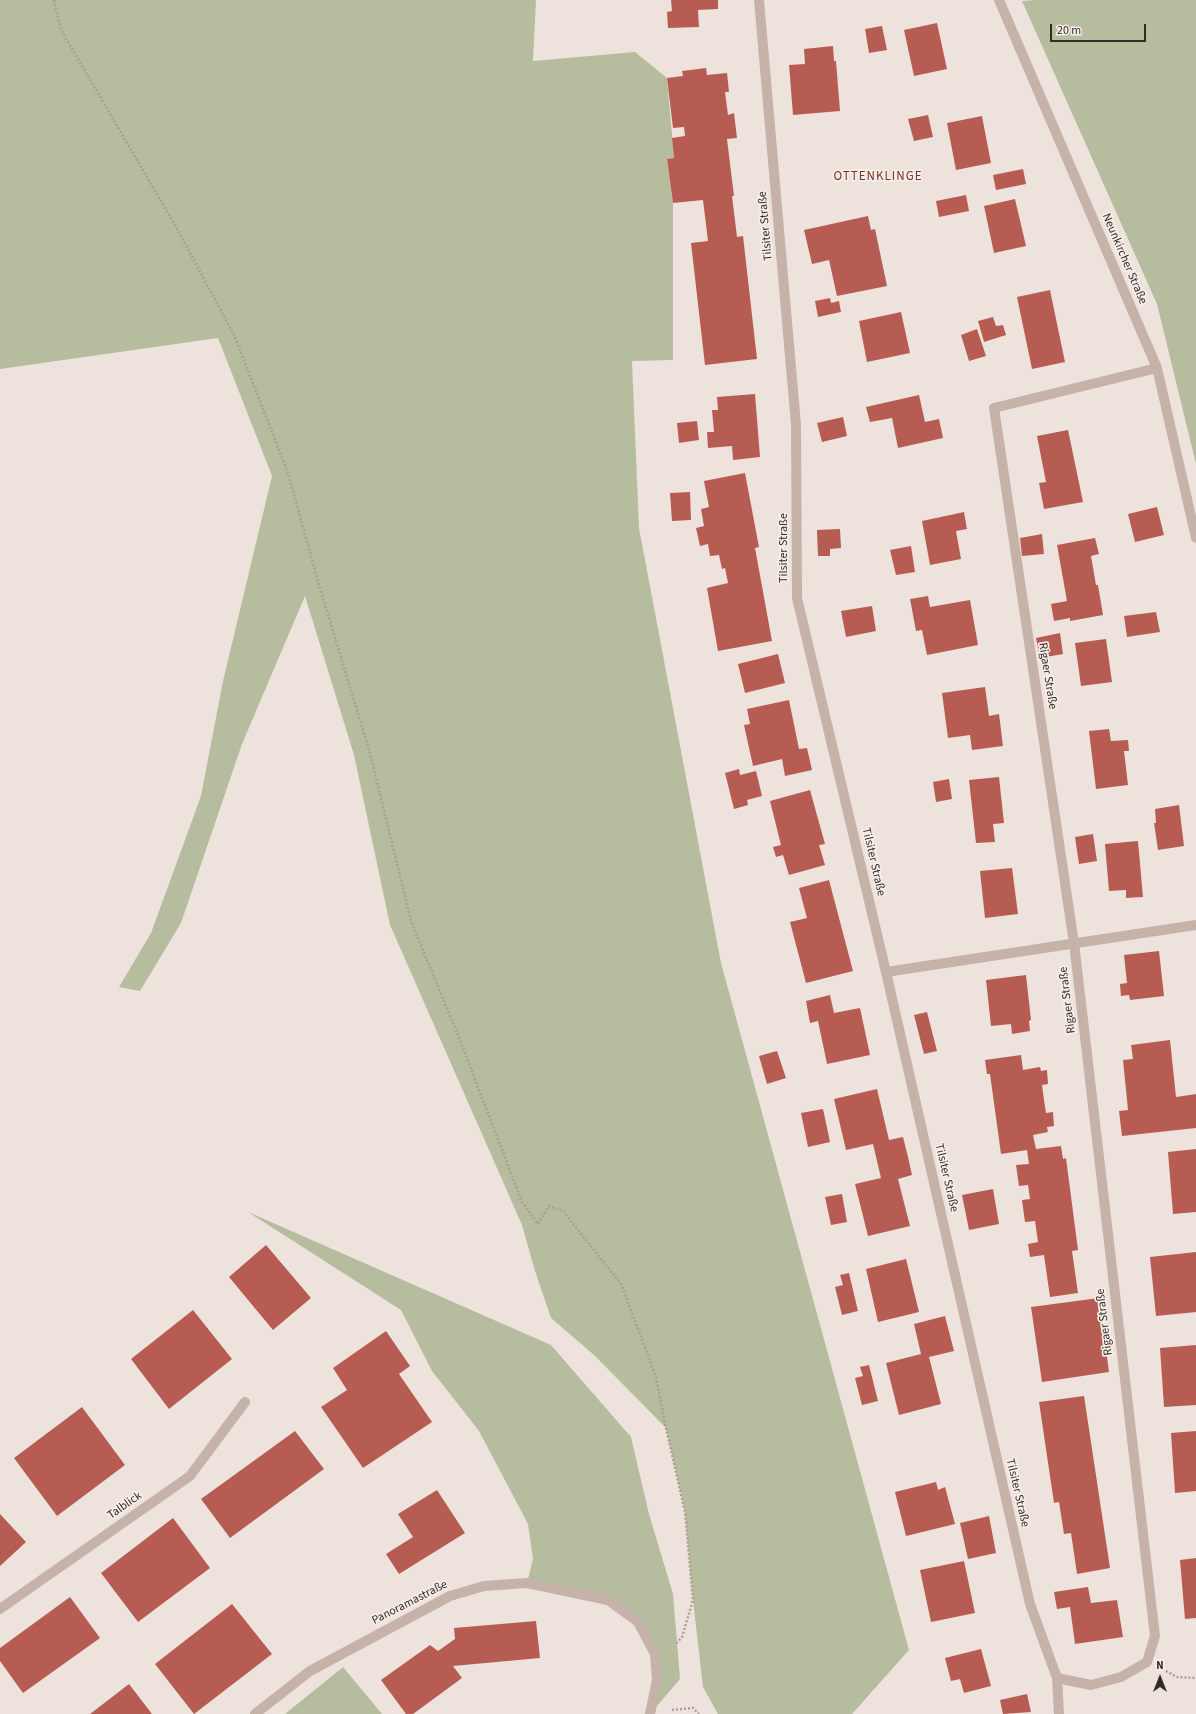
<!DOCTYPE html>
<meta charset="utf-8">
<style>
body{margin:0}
#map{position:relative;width:1196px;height:1714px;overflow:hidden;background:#eee3dc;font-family:"Source Sans 3",sans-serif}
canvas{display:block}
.north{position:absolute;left:1140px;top:1658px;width:40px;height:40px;-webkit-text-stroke:3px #f7eee8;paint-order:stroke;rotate:0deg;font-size:11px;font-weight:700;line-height:16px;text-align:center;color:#332a28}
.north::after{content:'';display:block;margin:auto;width:14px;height:18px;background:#332a28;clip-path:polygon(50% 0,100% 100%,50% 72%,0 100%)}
.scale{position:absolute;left:1050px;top:24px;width:96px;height:18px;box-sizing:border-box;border:2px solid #332a28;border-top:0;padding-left:5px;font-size:12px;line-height:14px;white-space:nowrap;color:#332a28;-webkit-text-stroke:3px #f7eee8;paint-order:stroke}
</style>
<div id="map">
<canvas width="1196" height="1714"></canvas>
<div class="north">N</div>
<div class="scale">20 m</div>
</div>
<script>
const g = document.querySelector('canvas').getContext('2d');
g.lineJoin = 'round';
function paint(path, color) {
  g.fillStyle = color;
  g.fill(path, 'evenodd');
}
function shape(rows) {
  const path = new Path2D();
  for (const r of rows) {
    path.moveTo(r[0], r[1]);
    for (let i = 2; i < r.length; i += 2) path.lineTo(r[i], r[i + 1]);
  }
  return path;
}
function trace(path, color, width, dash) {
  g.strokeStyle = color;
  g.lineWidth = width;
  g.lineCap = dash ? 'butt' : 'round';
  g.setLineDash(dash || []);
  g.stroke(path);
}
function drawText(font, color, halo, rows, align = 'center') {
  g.font = font + ' "Source Sans 3",sans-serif';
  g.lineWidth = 3.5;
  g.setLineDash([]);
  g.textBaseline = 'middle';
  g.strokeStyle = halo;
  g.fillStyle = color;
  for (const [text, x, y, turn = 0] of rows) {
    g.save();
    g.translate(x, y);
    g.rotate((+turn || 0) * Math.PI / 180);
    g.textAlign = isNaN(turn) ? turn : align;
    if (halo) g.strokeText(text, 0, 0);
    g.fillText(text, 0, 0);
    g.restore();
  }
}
paint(shape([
 [0,0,536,0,533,61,635,52,667,78,674,158,667,159,673,203,673,360,632,361,639,528,721,963,909,1650,852,1714,718,1714,703,1687,693,1600,685,1512,666,1428,594,1355,551,1318,535,1271,522,1225,390,925,354,755,305,596,242,744,181,923,140,991,119,987,151,933,201,796,223,681,272,476,218,338,0,369],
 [1035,0,1196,0,1196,464,1157,304,1022,1],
 [248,1212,551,1345,631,1437,649,1514,673,1594,680,1679,651,1713,655,1654,638,1622,607,1600,527,1583,533,1559,528,1524,479,1431,432,1371,401,1310],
 [343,1667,382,1714,285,1714]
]), '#b6bc9e');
paint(shape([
 [671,0,718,0,718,9,698,10,699,27,668,28,667,12,672,11],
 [937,23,947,69,914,76,904,30],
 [882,26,887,50,869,53,865,29],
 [833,46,834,61,836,61,840,111,793,115,789,65,805,64,804,49],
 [706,68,707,75,727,73,729,92,725,92,728,115,734,113,737,138,727,139,734,196,732,196,737,237,743,236,757,359,705,365,691,243,708,241,703,200,673,203,667,159,674,158,672,138,685,136,684,127,673,128,667,78,683,76,682,71],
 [928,115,933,137,914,141,908,119],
 [982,116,991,163,956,170,947,123],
 [1023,169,1026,184,996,190,993,175],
 [966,195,969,211,939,217,936,201],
 [1015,199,1026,246,994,253,984,206],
 [868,216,871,230,875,229,887,286,837,296,829,260,812,264,804,230],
 [1050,290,1065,362,1032,369,1017,297],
 [830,298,831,303,839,301,841,312,818,317,815,301],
 [901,312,910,353,867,362,859,321],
 [993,317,996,326,1003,325,1006,335,984,342,978,321],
 [977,329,986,356,969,361,961,335],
 [755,394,760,457,733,460,732,446,708,448,707,432,714,432,712,410,718,410,717,397],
 [919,395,925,422,939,419,943,438,898,448,892,418,870,422,866,407],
 [843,417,847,436,822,442,817,423],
 [697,421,699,440,679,443,677,423],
 [1068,430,1083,502,1044,509,1039,483,1046,482,1037,436],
 [745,473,759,547,755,548,772,641,718,651,707,588,728,583,725,568,722,569,719,555,710,556,708,544,700,546,696,528,704,526,701,509,709,507,704,481],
 [690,492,691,520,672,521,670,493],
 [1157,507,1164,535,1135,542,1128,514],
 [964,512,967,529,956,531,961,559,930,565,922,521],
 [840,529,841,548,830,549,830,556,818,556,817,530],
 [1042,534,1044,554,1022,556,1020,538],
 [1095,538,1099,554,1091,556,1096,585,1098,585,1103,615,1070,621,1070,618,1054,621,1051,604,1067,601,1057,545],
 [911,546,915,572,896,575,890,550],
 [928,596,930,607,970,600,978,645,927,655,922,630,916,631,910,599],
 [872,606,876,631,846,637,841,611],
 [1156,612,1160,632,1127,637,1124,616],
 [1060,633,1063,654,1040,658,1036,638],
 [1106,639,1112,682,1081,686,1075,643],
 [778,654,785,683,745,693,738,664],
 [985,687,989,716,999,714,1003,746,972,750,970,735,948,738,942,693],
 [789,700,799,749,807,748,812,770,785,776,782,759,753,766,744,725,750,724,747,709],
 [1109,729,1111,741,1128,740,1129,751,1124,751,1128,785,1096,789,1089,731],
 [739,769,740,775,756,771,762,796,747,800,748,805,734,809,725,773],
 [999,777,1004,823,993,824,995,842,976,843,969,780],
 [949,779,952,799,936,802,933,782],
 [810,790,825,844,819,845,825,865,789,875,783,855,776,857,773,847,781,845,770,801],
 [1179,805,1184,846,1158,850,1154,823,1156,823,1155,809],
 [1093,834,1097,861,1079,864,1075,837],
 [1138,841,1143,897,1126,898,1126,890,1109,891,1105,844],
 [1012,868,1018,914,985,918,980,871],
 [829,880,853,971,806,983,790,922,807,918,799,888],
 [1159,951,1164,996,1130,1000,1129,995,1121,996,1120,984,1127,983,1124,955],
 [1026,975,1031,1020,1029,1021,1030,1031,1012,1034,1011,1024,991,1026,986,980],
 [830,995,834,1013,860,1008,870,1055,827,1064,818,1021,810,1023,806,1001],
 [927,1012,937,1051,924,1054,914,1015],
 [1170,1040,1176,1097,1196,1094,1196,1128,1122,1136,1119,1111,1128,1110,1123,1060,1133,1059,1131,1045],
 [777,1051,786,1078,767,1084,759,1056],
 [1021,1055,1023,1070,1040,1067,1041,1071,1047,1070,1048,1084,1042,1085,1044,1100,1046,1113,1053,1112,1054,1126,1047,1127,1048,1132,1033,1135,1036,1149,1061,1146,1063,1159,1066,1158,1078,1250,1072,1251,1078,1293,1050,1297,1044,1255,1030,1257,1028,1244,1038,1242,1035,1221,1025,1222,1022,1200,1030,1199,1028,1185,1019,1186,1016,1165,1029,1164,1027,1150,1001,1154,990,1074,987,1074,985,1060],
 [877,1089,889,1140,903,1137,908,1157,912,1175,898,1179,910,1226,868,1236,855,1184,881,1178,873,1144,846,1150,834,1099],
 [823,1109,830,1142,808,1147,801,1113],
 [1196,1149,1196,1212,1173,1214,1168,1152],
 [993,1189,999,1224,969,1230,962,1195],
 [842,1194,847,1222,831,1225,825,1197],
 [266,1245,311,1298,273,1330,229,1277],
 [1196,1252,1196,1312,1156,1316,1150,1257],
 [906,1259,919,1312,878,1322,866,1269],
 [849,1273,858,1311,842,1315,835,1287,843,1285,840,1275],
 [1099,1298,1109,1372,1042,1382,1031,1307],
 [193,1310,232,1359,169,1409,131,1359],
 [945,1316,954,1351,929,1357,941,1404,899,1415,886,1363,921,1354,914,1324],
 [386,1331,410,1366,399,1374,432,1422,363,1468,321,1407,347,1390,333,1368],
 [1196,1345,1196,1405,1164,1407,1160,1348],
 [869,1365,878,1401,862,1405,855,1378,863,1376,860,1367],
 [1084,1396,1110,1568,1077,1574,1071,1533,1064,1534,1059,1502,1054,1503,1039,1402],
 [82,1407,125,1465,57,1516,14,1458],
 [295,1431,324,1469,230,1538,201,1499],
 [1196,1431,1196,1491,1175,1493,1171,1433],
 [936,1482,938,1490,945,1487,955,1524,906,1536,895,1492],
 [437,1490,465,1533,399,1574,386,1554,413,1537,398,1514],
 [0,1514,26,1542,0,1566],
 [989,1516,996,1553,968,1559,960,1523],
 [173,1518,210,1568,138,1622,101,1573],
 [1196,1558,1196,1618,1185,1619,1180,1560],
 [964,1561,975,1613,931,1622,920,1570],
 [1088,1587,1091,1603,1117,1600,1123,1637,1075,1644,1070,1607,1057,1609,1054,1592],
 [70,1597,100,1638,23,1693,0,1661,0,1648],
 [232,1604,272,1654,194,1714,155,1664],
 [536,1621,540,1658,453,1666,462,1678,413,1714,406,1714,381,1680,430,1645,438,1651,455,1639,454,1628],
 [981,1649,991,1686,964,1693,960,1679,951,1681,945,1658],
 [129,1684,152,1714,90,1714],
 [1027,1694,1031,1712,1003,1714,1000,1700]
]), '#b75c52');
trace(shape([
 [54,0,61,30,175,225,234,335,288,473,319,585,370,753,411,921,458,1035,522,1202,538,1224,549,1206,563,1211,621,1284,656,1377,666,1428,685,1512,693,1600,682,1637,675,1645],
 [1166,1671,1177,1677,1196,1678],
 [672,1710,693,1708,699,1714]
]), '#b19c94', 2.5, [2, 2]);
trace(shape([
 [759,0,796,425,797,598,886,972,1030,1604,1057,1678,1059,1714],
 [999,0,1157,368,1196,538],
 [886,972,1196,925],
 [0,1609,190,1476,245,1402],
 [1057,1678,1091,1685,1121,1677,1147,1662,1155,1636,1074,943,994,408,1157,368],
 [255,1714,310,1671,450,1596,484,1586,527,1583,608,1600,638,1622,655,1654,657,1680,650,1714]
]), '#c5b2a9', 10);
drawText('12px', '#332a28', '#f7eee8', [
 ["Tilsiter Straße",766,226,-95],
 ["Neunkircher Straße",1124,259,67],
 ["Tilsiter Straße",784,548,-90],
 ["Rigaer Straße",1047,676,81],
 ["Tilsiter Straße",873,862,77],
 ["Rigaer Straße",1068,1000,-97],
 ["Tilsiter Straße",946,1178,77],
 ["Rigaer Straße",1105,1322,-97],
 ["Tilsiter Straße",1017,1493,77],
 ["Talblick",125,1506,-35],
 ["Panoramastraße",410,1603,-27]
]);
g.letterSpacing = '1px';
drawText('13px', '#78332b', '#f7eee8', [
 ["OTTENKLINGE",878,177]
]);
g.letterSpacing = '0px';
</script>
